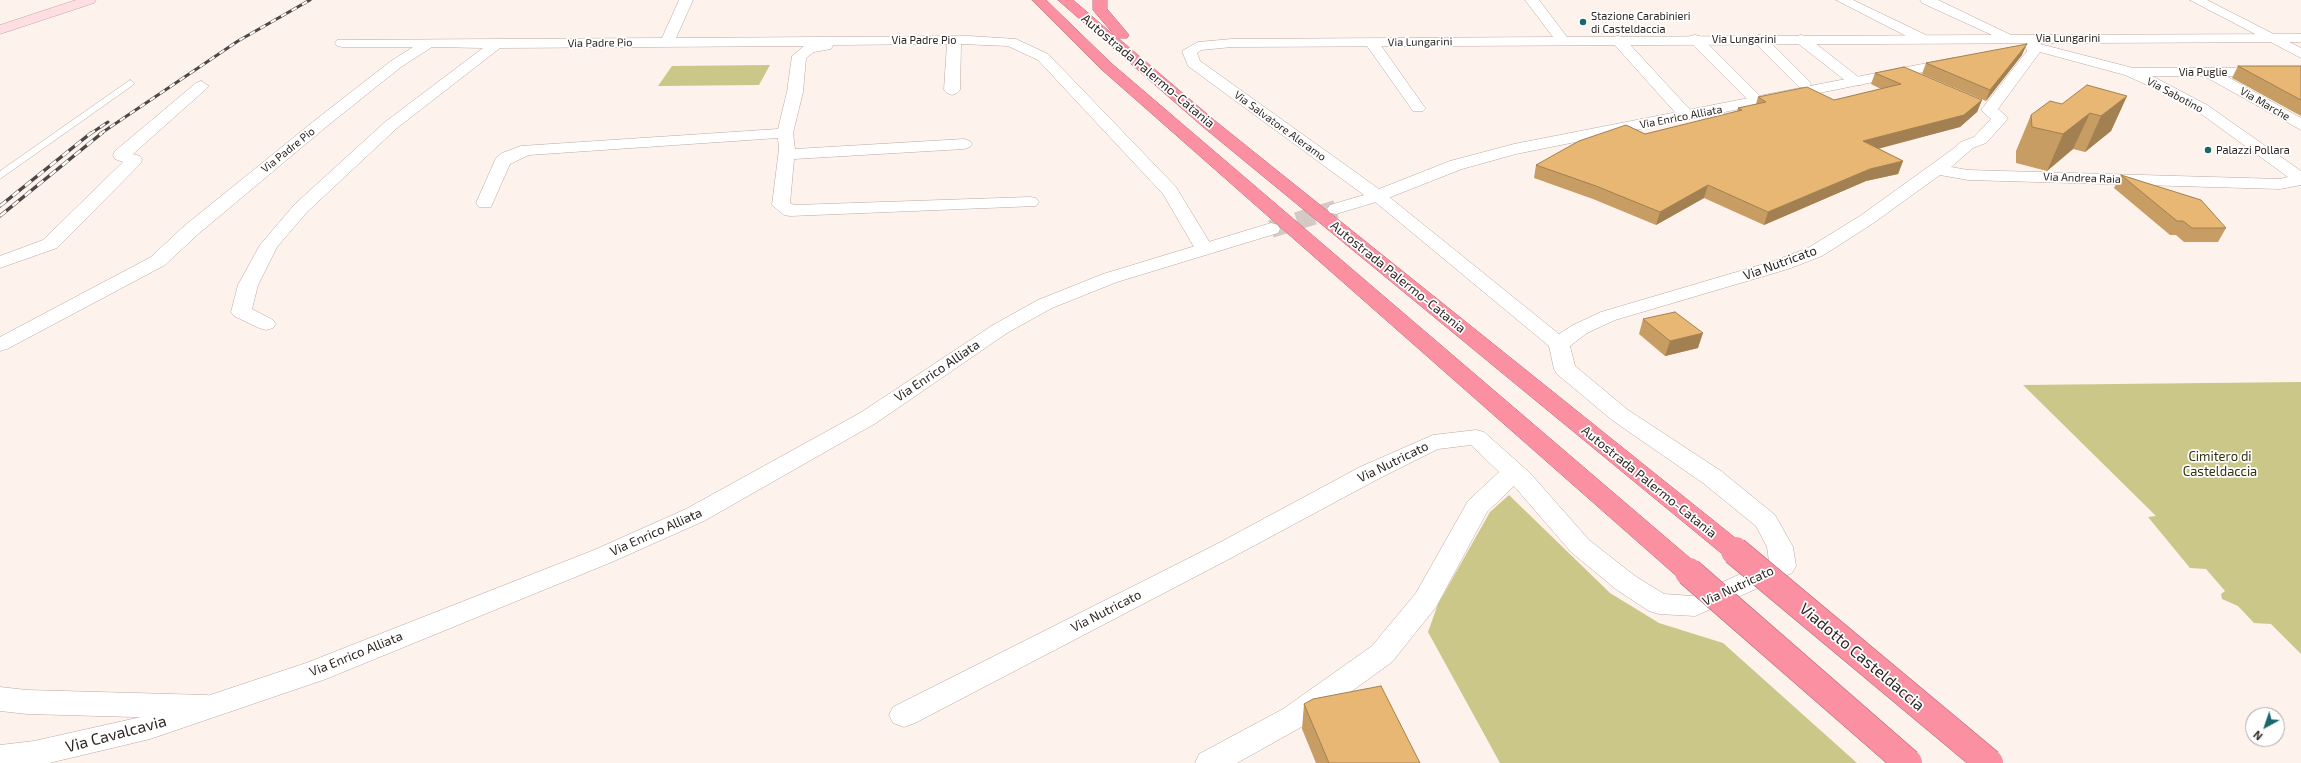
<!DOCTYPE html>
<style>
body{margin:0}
#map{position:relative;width:2301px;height:763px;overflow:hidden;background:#fef2ed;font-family:"Exo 2",sans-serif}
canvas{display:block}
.north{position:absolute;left:2245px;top:707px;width:40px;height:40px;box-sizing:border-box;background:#fff;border:1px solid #aba8a7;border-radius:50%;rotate:220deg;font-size:11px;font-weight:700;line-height:16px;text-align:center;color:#2d2623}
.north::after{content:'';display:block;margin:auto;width:14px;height:18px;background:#19676c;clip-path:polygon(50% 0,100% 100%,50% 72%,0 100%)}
</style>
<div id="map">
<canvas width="2301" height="763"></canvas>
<div class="north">N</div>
</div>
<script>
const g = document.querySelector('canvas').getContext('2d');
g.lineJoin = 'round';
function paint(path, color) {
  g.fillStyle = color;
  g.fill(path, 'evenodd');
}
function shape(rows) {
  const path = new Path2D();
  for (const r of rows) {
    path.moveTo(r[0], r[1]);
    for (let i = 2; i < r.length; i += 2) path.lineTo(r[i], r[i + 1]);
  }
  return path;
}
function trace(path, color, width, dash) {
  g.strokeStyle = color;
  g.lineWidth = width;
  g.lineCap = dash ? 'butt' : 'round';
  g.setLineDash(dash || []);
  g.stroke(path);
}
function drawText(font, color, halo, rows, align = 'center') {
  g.font = font + ' "Exo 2",sans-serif';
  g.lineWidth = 3.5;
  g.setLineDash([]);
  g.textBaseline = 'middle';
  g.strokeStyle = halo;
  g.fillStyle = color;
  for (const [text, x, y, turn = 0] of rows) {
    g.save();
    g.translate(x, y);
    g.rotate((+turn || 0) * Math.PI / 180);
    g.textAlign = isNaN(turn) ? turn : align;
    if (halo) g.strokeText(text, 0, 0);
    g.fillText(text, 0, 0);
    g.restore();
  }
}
paint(shape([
 [770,65,759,85,658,86,672,66],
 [2301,382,2301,654,2271,624,2254,623,2238,606,2222,599,2221,594,2225,591,2206,569,2190,568,2148,517,2156,516,2023,385],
 [1509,495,1610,593,1659,623,1723,643,1857,763,1500,763,1428,632,1438,604,1490,512]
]), '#cac789');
trace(shape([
 [1271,229,1336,209]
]), '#d4c9c5', 18, [18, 9]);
const service = shape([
 [130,80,134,83,133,85,0,179,0,171,130,80]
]);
const minor = shape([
 [679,0,693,0,676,38,969,36,1016,39,1048,54,1176,187,1213,248,1211,252,1204,254,1197,252,1163,194,1038,60,1008,46,961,44,960,90,957,93,952,95,947,93,944,90,947,44,833,45,831,49,814,52,806,58,803,92,793,133,795,149,964,139,970,141,972,144,970,147,964,149,794,159,790,203,794,205,1030,197,1036,198,1039,202,1036,206,790,216,784,215,772,205,779,149,778,138,529,155,510,164,491,207,479,207,476,203,496,158,502,153,521,146,778,129,787,92,792,56,804,46,500,48,397,128,307,212,277,247,258,285,252,309,273,320,276,324,273,328,266,330,259,328,234,316,231,312,238,285,260,245,295,204,385,122,483,48,432,47,401,67,326,127,197,235,165,265,7,349,0,351,0,337,151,257,183,227,314,121,391,61,413,47,342,47,337,46,335,43,337,40,662,38,679,0],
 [1836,0,1853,0,1926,35,1928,38,1926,41,1916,41,1836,0],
 [2190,0,2207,0,2301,48,2301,58,2190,0],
 [1695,35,1700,36,1766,102,1763,105,1753,105,1690,42,1688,39,1690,36,1695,35],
 [1759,35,1764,36,1809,81,1811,84,1809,87,1799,87,1754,42,1752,39,1754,36,1759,35],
 [1801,35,1806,36,1861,79,1863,82,1861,85,1851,85,1796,42,1794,39,1796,36,1801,35],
 [1618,36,1623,37,1693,113,1695,116,1693,119,1681,119,1613,43,1611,40,1613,37,1618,36],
 [1372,39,1377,40,1423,105,1426,108,1423,111,1413,111,1365,43,1372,39],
 [2032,42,2133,68,2301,68,2301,76,2226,76,2301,118,2301,130,2204,76,2152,76,2207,105,2301,171,2301,185,2280,189,1968,180,1940,175,1872,224,1822,256,1788,269,1615,320,1587,333,1570,346,1575,366,1628,410,1721,471,1775,515,1793,547,1796,566,1792,573,1695,616,1659,614,1649,611,1617,590,1571,552,1514,486,1487,512,1436,607,1392,662,1305,725,1237,763,1195,763,1199,754,1283,709,1372,646,1416,593,1468,501,1499,472,1471,445,1438,449,1378,479,1233,557,915,723,904,727,893,723,889,715,893,707,1215,545,1360,467,1433,435,1476,430,1484,432,1530,473,1589,540,1635,576,1664,594,1692,596,1769,561,1767,547,1756,526,1703,483,1612,420,1557,374,1554,369,1549,346,1368,196,1371,192,1383,192,1559,334,1573,325,1601,312,1774,261,1808,248,1860,216,1953,149,1961,142,1974,137,1991,119,1981,110,2027,51,2025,46,2027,43,2032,42],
 [2040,52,2125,75,2156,89,2197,111,2288,177,2280,179,1968,170,1951,167,1973,148,1986,143,2006,121,2008,118,1998,109,2040,52],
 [201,81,209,86,206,89,133,154,140,156,142,160,140,164,57,248,0,268,0,256,43,240,123,162,115,159,113,155,115,151,196,83,201,81],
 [0,687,27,690,207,695,217,699,222,707,217,715,207,719,27,714,0,711,0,687]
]);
const tertiary = shape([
 [1525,0,1539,0,1567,37,1992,35,1922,3,1920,0,1938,0,2011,35,2301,34,2301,42,1232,47,1201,50,1197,53,1200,61,1379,189,1450,161,1514,144,1953,58,1960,62,1953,66,1516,154,1462,169,1383,200,1336,214,1330,213,1327,209,1330,205,1364,195,1188,66,1182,51,1198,42,1232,39,1553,37,1525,0],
 [1271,223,1278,225,1280,229,1278,233,1117,282,1052,308,1007,333,876,423,704,521,612,562,326,679,150,739,49,763,0,763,0,745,34,741,150,715,306,663,594,550,686,509,860,413,993,325,1038,300,1103,274,1271,223]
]);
const secondary = shape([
 [76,0,96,0,94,3,0,34,0,25,76,0]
]);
const motorway = shape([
 [1032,0,1046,0,1111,63,1698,565,1702,572,1698,579,1689,581,1680,579,1101,69,1032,0],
 [1058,0,1073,0,1116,37,1093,10,1093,0,1107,0,1107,9,1129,35,1127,38,1118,38,1214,120,1744,545,1748,551,1744,557,1735,560,1726,557,1202,126,1058,0]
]);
trace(service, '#bba8a1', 1);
trace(minor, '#bba8a1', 1);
trace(tertiary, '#bba8a1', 1);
trace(secondary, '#bba8a1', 1);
trace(motorway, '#b26b76', 1);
paint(service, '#fff');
paint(minor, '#fff');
paint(tertiary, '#fff');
paint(secondary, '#fedee3');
paint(motorway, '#fa90a2');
const railFar1 = shape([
 [90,134,108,122],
 [100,134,238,41,310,0]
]);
const rail = shape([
 [0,206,91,133],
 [0,216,102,133]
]);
trace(railFar1, '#4f4744', 3);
trace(rail, '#4f4744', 3.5);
trace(railFar1, '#fff', 2, [6]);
trace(rail, '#fff', 2.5, [8]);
const motorwayBridge = shape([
 [1735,551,1989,763],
 [1689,572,1908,763]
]);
trace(motorwayBridge, '#b26b76', 29, []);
trace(motorwayBridge, '#fa90a2', 28);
paint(shape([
 [2022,55,1986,101,1922,74,1926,63],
 [2238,66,2301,66,2301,116,2232,78],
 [1875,73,1982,100,1977,112,1960,127,1878,148,1903,161,1898,174,1866,181,1764,225,1704,198,1656,225,1593,199,1534,178,1536,165,1645,134,1737,112,1738,108,1756,104,1758,97,1834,100,1881,89,1871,84],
 [2127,96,2111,131,2085,152,2073,149,2047,171,2016,163,2016,151,2031,115,2062,104],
 [2121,175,2226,228,2218,242,2184,242,2176,235,2170,235,2114,188],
 [1643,319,1698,348,1665,356,1639,334],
 [1304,704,1420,763,1316,763,1302,729]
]), '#c89d64');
paint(shape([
 [2027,44,2022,55,1986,101,1990,90],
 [2127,96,2111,131,2085,152,2101,116],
 [1982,100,1977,112,1960,127,1859,154,1863,141],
 [2090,113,2073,149,2047,171,2063,134],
 [1903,161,1898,174,1866,181,1764,225,1768,212,1870,169],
 [1708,185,1704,198,1656,225,1660,212],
 [1703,333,1698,348,1665,356,1670,341]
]), '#a28051');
const building = shape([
 [2027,44,1990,90,1926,63,2027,44],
 [2238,66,2301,66,2301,100,2238,66],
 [1904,67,1982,100,1964,115,1863,141,1903,161,1870,169,1768,212,1708,185,1660,212,1596,186,1536,165,1579,141,1626,125,1645,134,1742,110,1738,108,1766,102,1758,97,1807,87,1834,100,1901,84,1875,73,1904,67],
 [2087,85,2127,96,2101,116,2090,113,2063,134,2032,127,2031,115,2050,101,2062,104,2087,85],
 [2121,175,2201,200,2226,228,2192,228,2183,221,2177,221,2121,175],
 [1675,312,1703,333,1670,341,1643,319,1675,312],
 [1381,686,1420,763,1329,763,1304,704,1313,699,1381,686]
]);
paint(building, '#e8b774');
trace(building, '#a28051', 1);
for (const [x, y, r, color] of [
 [1583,22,4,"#19676c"],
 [2208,150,4,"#19676c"]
]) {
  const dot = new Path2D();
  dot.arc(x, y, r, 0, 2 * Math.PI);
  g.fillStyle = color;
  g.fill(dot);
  trace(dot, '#fff', 1.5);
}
drawText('11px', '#2d2623', '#fff', [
 ["Stazione Carabinieri",1591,16],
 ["di Casteldaccia",1591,29],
 ["Palazzi Pollara",2216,150]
], 'left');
drawText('11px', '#2d2623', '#fff', [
 ["Via Lungarini",2068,38],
 ["Via Lungarini",1744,39],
 ["Via Padre Pio",924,40],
 ["Via Lungarini",1420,42,-1],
 ["Via Padre Pio",600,43,-1],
 ["Via Puglie",2203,72],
 ["Via Sabotino",2175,95,28],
 ["Via Marche",2265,104,30],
 ["Via Enrico Alliata",1681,117,-11],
 ["Via Salvatore Aleramo",1280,126,36],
 ["Via Padre Pio",288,150,-39],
 ["Via Andrea Raia",2082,178,2]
]);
drawText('13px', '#2d2623', '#fff', [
 ["Autostrada Palermo-Catania",1148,71,40],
 ["Via Nutricato",1780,263,-20],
 ["Autostrada Palermo-Catania",1398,277,39],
 ["Via Enrico Alliata",937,371,-34],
 ["Via Nutricato",1393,462,-26],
 ["Autostrada Palermo-Catania",1649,482,39],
 ["Via Enrico Alliata",656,532,-24],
 ["Via Nutricato",1738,586,-25],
 ["Via Nutricato",1106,611,-27],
 ["Via Enrico Alliata",356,654,-22]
]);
drawText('13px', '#33310d', '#fff', [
 ["Cimitero di",2220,457],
 ["Casteldaccia",2220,472]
]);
drawText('16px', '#2d2623', '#fff', [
 ["Viadotto Casteldaccia",1862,657,40],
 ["Via Cavalcavia",116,734,-15]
]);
</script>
